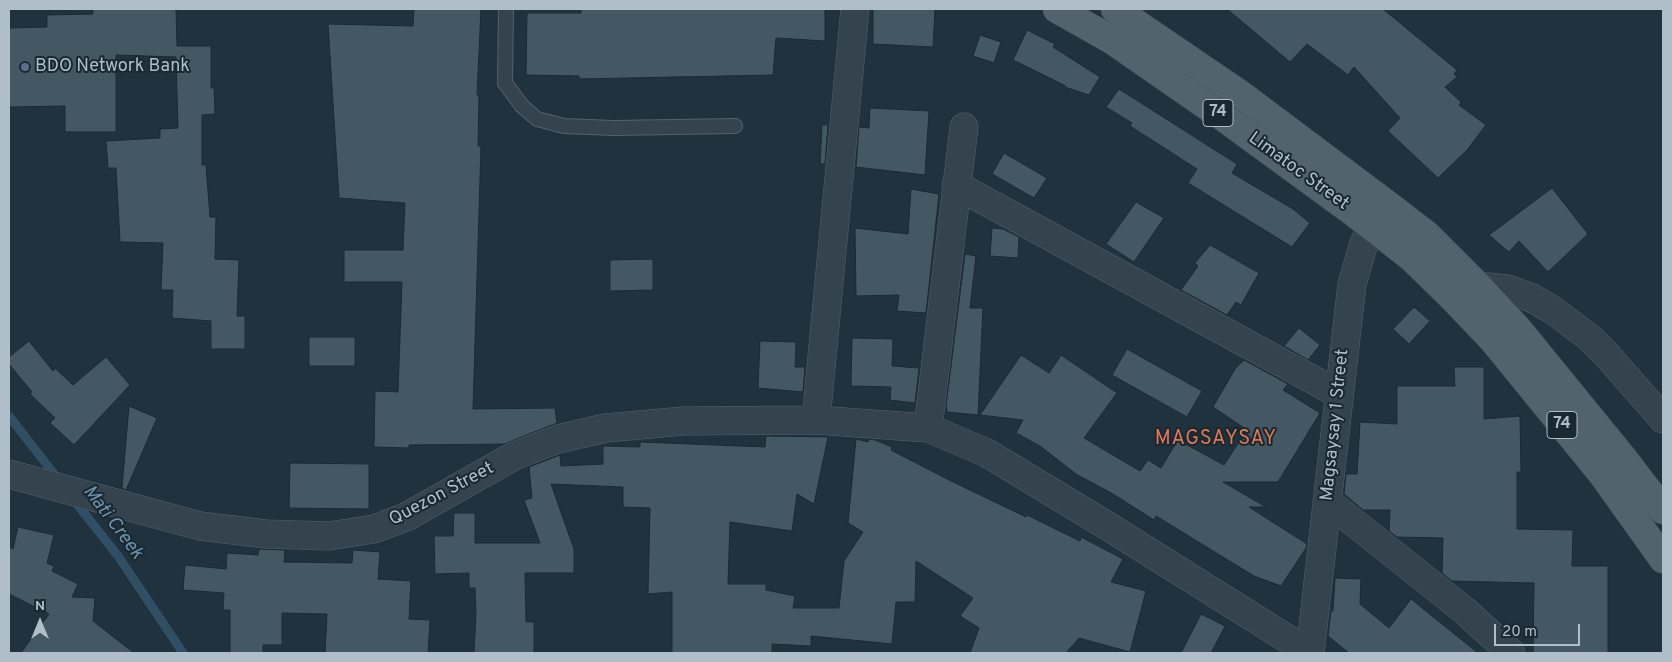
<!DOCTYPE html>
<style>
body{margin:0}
#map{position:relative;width:1672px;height:662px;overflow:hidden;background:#20323d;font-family:Overpass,sans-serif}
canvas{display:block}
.frame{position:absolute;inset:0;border:10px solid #b0bec9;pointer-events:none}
.north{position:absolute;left:15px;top:597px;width:50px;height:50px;-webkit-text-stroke:4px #1a2832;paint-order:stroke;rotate:0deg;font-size:14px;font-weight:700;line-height:20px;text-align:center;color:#b0bec9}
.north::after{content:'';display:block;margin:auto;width:18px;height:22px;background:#b0bec9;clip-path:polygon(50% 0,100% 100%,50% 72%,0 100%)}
.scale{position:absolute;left:1494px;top:624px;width:86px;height:22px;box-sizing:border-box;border:2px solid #b0bec9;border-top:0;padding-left:6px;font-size:15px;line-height:18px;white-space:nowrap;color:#b0bec9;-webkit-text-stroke:4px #1a2832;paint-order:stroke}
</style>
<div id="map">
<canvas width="1672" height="662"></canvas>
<div class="frame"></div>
<div class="north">N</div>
<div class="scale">20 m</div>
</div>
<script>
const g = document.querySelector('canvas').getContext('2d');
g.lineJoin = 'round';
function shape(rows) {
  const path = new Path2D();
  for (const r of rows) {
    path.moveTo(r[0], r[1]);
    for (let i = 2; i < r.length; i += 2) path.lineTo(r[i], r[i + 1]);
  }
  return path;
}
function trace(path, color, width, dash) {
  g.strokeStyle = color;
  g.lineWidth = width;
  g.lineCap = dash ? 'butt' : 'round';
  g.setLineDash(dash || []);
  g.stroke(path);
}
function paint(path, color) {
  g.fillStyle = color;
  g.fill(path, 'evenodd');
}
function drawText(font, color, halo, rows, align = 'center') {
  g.font = font + ' Overpass,sans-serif';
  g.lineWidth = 4;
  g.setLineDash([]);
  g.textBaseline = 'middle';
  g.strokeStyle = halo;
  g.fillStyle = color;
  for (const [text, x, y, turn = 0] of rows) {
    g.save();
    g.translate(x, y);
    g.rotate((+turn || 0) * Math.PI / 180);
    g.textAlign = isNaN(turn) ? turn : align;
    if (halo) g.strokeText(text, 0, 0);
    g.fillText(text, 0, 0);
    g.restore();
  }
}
trace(shape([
 [9,416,58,479],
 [73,499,118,556,183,653]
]), '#314f64', 9);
const building = shape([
 [93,9,176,9,177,46,211,46,211,88,214,88,215,114,202,115,202,165,206,165,210,217,216,217,215,259,239,260,237,316,245,316,245,349,211,349,211,321,172,318,173,290,161,290,163,243,120,242,116,168,108,168,106,141,160,138,160,129,178,128,176,57,116,55,116,132,65,132,65,106,9,107,9,28,47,27,47,15,93,14,93,9],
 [414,9,481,9,477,95,479,95,478,146,481,146,473,409,555,408,557,423,504,444,409,445,409,448,374,447,375,391,398,392,402,282,344,282,344,250,403,250,405,203,339,198,328,24,413,26,414,9],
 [581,9,825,9,825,41,776,38,773,75,579,79,579,76,526,75,527,13,581,13,581,9],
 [873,9,935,9,933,47,873,44,873,9],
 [1227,9,1383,9,1457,70,1454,74,1457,77,1445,87,1461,102,1459,105,1486,125,1467,150,1438,178,1388,131,1400,118,1354,67,1348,75,1307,44,1290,62,1227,9],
 [1027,30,1055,44,1053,47,1100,77,1089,95,1065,87,1066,86,1013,60,1027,30],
 [980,35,1001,42,994,63,973,56,980,35],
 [1119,89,1237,164,1232,173,1293,209,1310,223,1292,247,1188,183,1197,169,1130,126,1132,123,1106,107,1119,89],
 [870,108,929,111,925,175,856,167,859,127,869,128,870,108],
 [822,125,828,125,825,164,820,164,822,125],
 [1004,153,1047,178,1034,198,992,174,1004,153],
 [1552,188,1588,234,1548,272,1519,241,1509,252,1489,235,1552,188],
 [911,189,939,194,926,313,897,311,899,295,856,296,855,228,908,234,911,189],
 [1136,202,1164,218,1134,262,1106,244,1136,202],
 [992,228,1003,229,1019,237,1018,258,990,256,992,228],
 [1210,245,1259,273,1241,305,1236,302,1227,315,1181,290,1198,266,1195,263,1210,245],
 [965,254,976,256,970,308,983,308,978,415,947,412,946,406,965,254],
 [653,259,653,290,610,291,610,260,653,259],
 [1414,307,1430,321,1409,344,1393,329,1414,307],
 [1299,328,1320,345,1308,360,1284,346,1299,328],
 [309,337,355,337,355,366,309,366,309,337],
 [852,338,893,339,892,366,919,368,915,403,890,400,891,387,851,386,852,338],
 [29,341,53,371,55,368,73,385,106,357,130,385,74,445,50,423,55,418,30,394,32,392,9,364,9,357,29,341],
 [760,341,796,342,795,367,805,367,803,392,758,388,760,341],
 [1127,349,1202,391,1187,417,1112,375,1127,349],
 [1021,355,1049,373,1061,355,1117,393,1084,438,1140,471,1148,460,1161,468,1178,440,1224,465,1247,430,1213,407,1235,369,1244,360,1288,384,1283,390,1320,413,1278,482,1223,482,1266,507,1249,507,1307,544,1306,548,1281,586,1254,576,1156,516,1154,520,1113,494,1076,474,1040,446,1016,433,1023,420,980,415,1021,355],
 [1454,367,1484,367,1484,419,1520,416,1521,472,1517,472,1517,529,1573,530,1572,566,1608,566,1608,653,1533,653,1534,583,1452,581,1442,573,1443,538,1397,537,1389,531,1390,510,1363,510,1344,494,1346,474,1357,474,1360,422,1397,424,1397,386,1455,386,1454,367],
 [129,406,157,418,126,490,122,488,129,406],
 [766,436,828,437,814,504,797,494,792,531,730,522,728,584,766,584,766,590,795,596,793,608,839,608,844,561,863,532,848,523,856,439,868,442,869,439,875,440,892,447,891,450,949,480,1026,517,1027,515,1080,541,1081,537,1123,559,1111,582,1146,591,1130,652,1079,638,1066,653,970,653,979,628,960,616,973,598,916,561,915,602,896,602,892,644,811,636,811,646,772,644,772,653,672,653,672,592,648,594,650,508,623,507,623,487,551,484,574,549,574,573,525,573,526,622,534,622,534,653,474,653,476,614,475,588,469,588,469,573,435,574,434,536,453,536,454,513,475,513,475,543,540,543,524,500,532,498,529,467,560,455,561,466,603,464,603,446,640,447,640,442,765,447,766,436],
 [290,463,369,464,369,509,289,508,290,463],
 [18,527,54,535,47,563,54,566,52,571,78,584,72,597,95,598,93,621,134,653,21,653,49,614,9,594,9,547,13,549,18,527],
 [259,549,285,550,284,562,352,563,353,550,380,552,378,579,411,581,409,619,430,620,428,653,325,653,327,614,282,613,282,645,263,645,263,653,230,653,230,610,223,610,224,593,183,590,185,565,226,569,227,553,258,555,259,549],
 [1335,578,1361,579,1360,604,1389,628,1411,599,1478,653,1349,653,1328,636,1331,611,1333,611,1335,578],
 [1201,614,1225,626,1211,653,1181,653,1201,614]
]);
paint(building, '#445864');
trace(building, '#1c2a34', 1);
const service = shape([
 [506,9,505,83,522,106,537,119,564,126,613,128,735,126]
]);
const minor = shape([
 [956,185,1339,394],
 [816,420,928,428,987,453,1106,525,1310,653],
 [928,428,964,127],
 [1327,501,1465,611,1511,653],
 [1310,653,1352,284,1364,243,1373,227,1389,211]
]);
const tertiary = shape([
 [1464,292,1478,286,1507,289,1532,298,1554,311,1590,338,1606,354,1663,419],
 [9,474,200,526,266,534,329,536,374,529,406,517,514,456,558,439,606,428,683,421,816,420,855,9]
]);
const primary = shape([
 [1057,9,1112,40,1223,117,1353,212,1412,258,1453,298,1493,340,1603,475,1663,559],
 [1115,9,1240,94,1392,208,1427,235,1478,286,1517,328,1623,458,1663,510]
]);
trace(service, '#53616b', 16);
trace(minor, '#53616b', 29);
trace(tertiary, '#53616b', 29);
trace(primary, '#414f59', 29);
trace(service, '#34434d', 14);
trace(minor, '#34434d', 28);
trace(tertiary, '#34434d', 28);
trace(primary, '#52636e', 28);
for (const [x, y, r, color] of [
 [25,67,5,"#5c6f8a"]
]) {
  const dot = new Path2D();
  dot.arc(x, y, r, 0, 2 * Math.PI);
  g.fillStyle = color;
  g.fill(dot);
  trace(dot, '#1a2832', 2);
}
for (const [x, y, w] of [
 [1218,113,30],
 [1562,425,30]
]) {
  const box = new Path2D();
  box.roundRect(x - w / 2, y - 13.5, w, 27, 4);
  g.fillStyle = '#1a2832';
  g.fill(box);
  trace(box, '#b0bec9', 1);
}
drawText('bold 16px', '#b0bec9', null, [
 ["74",1218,113],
 ["74",1562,425]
]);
drawText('18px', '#b0bec9', '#1a2832', [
 ["BDO Network Bank",35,67]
], 'left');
drawText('18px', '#b0bec9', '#1a2832', [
 ["Limatoc Street",1298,172,36],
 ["Magsaysay 1 Street",1336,425,-84],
 ["Quezon Street",442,495,-28]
]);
drawText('italic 19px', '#6d96af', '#1a2832', [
 ["Mati Creek",112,523,53]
]);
g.letterSpacing = '1px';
drawText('20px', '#de7756', '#1a2832', [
 ["MAGSAYSAY",1216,440]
]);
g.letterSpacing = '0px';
</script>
